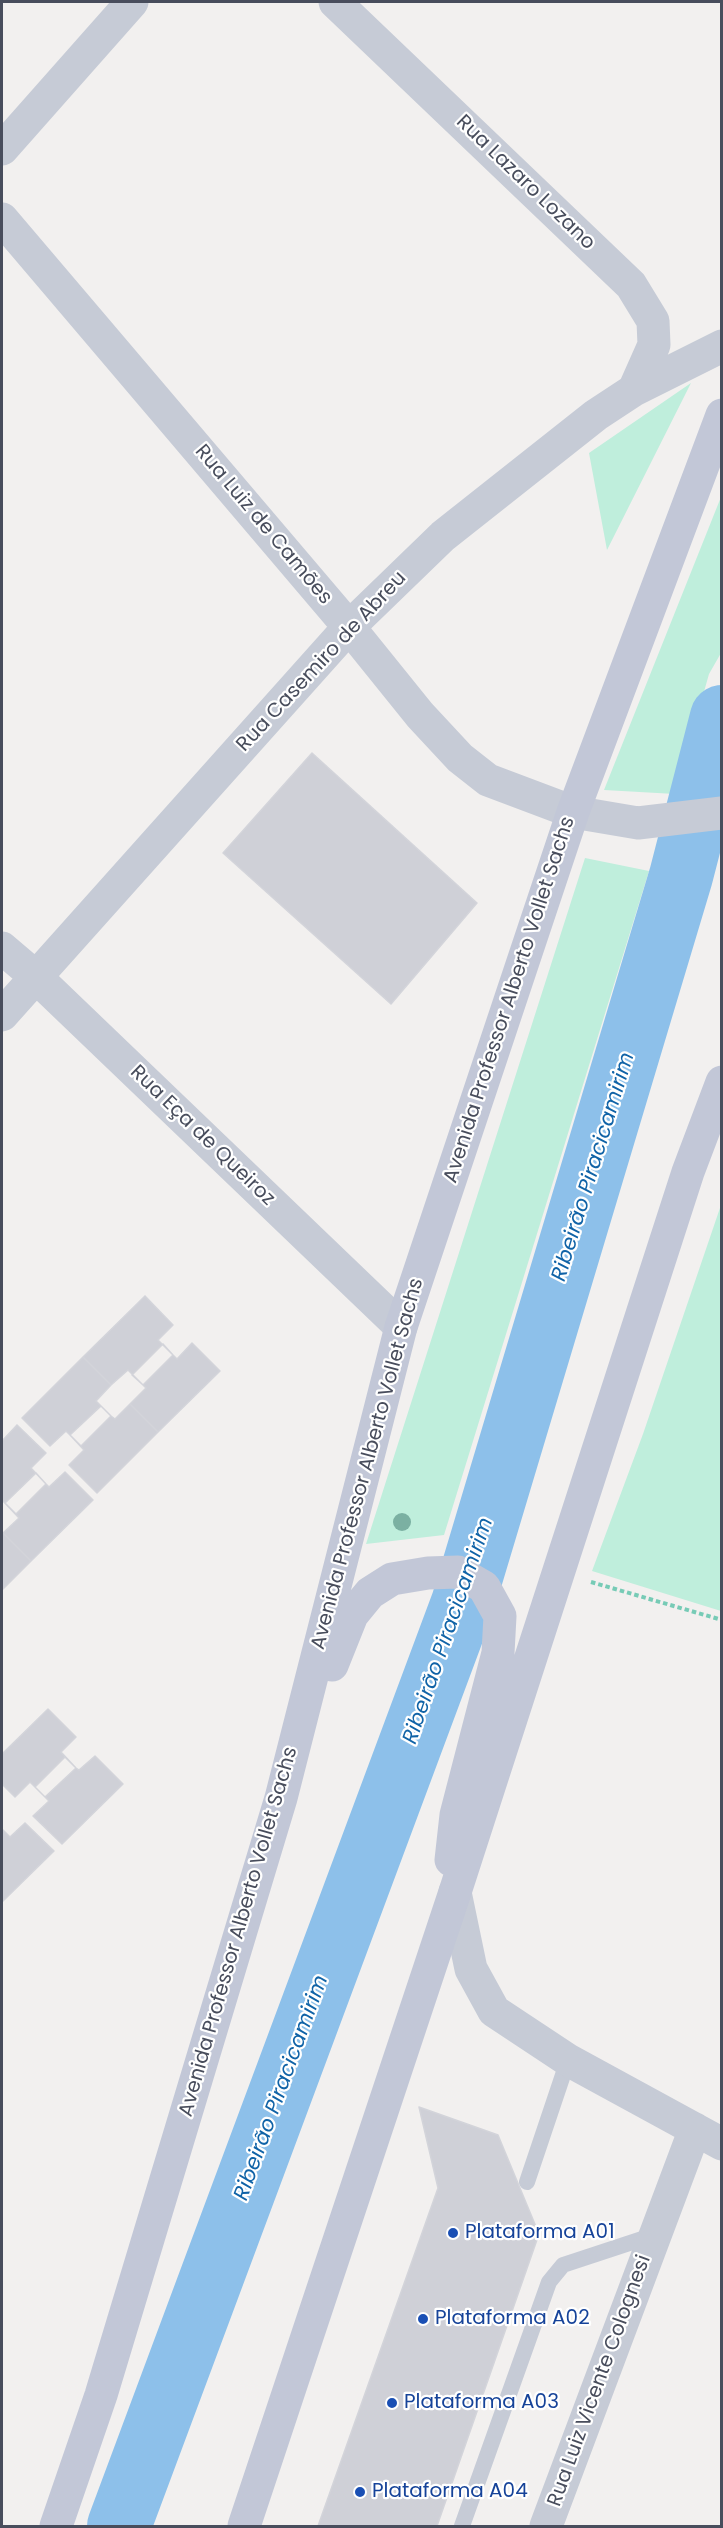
<!DOCTYPE html>
<meta charset="utf-8">
<style>
body{margin:0}
#map{position:relative;width:723px;height:2528px;overflow:hidden;background:#f2f0ef;font-family:Poppins,sans-serif}
canvas{display:block}
.frame{position:absolute;inset:0;border:3px solid #484d5c;pointer-events:none}
</style>
<div id="map">
<canvas width="723" height="2528"></canvas>
<div class="frame"></div>
</div>
<script>
const g = document.querySelector('canvas').getContext('2d');
g.lineJoin = 'round';
function paint(path, color) {
  g.fillStyle = color;
  g.fill(path, 'evenodd');
}
function shape(rows) {
  const path = new Path2D();
  for (const r of rows) {
    path.moveTo(r[0], r[1]);
    for (let i = 2; i < r.length; i += 2) path.lineTo(r[i], r[i + 1]);
  }
  return path;
}
function trace(path, color, width, dash) {
  g.strokeStyle = color;
  g.lineWidth = width;
  g.lineCap = dash ? 'butt' : 'round';
  g.setLineDash(dash || []);
  g.stroke(path);
}
function drawText(font, color, halo, rows, align = 'center') {
  g.font = font + ' Poppins,sans-serif';
  g.lineWidth = 4.5;
  g.setLineDash([]);
  g.textBaseline = 'middle';
  g.strokeStyle = halo;
  g.fillStyle = color;
  for (const [text, x, y, turn = 0] of rows) {
    g.save();
    g.translate(x, y);
    g.rotate((+turn || 0) * Math.PI / 180);
    g.textAlign = isNaN(turn) ? turn : align;
    if (halo) g.strokeText(text, 0, 0);
    g.fillText(text, 0, 0);
    g.restore();
  }
}
paint(shape([
 [691,383,607,550,589,453],
 [721,497,721,653,709,674,675,794,604,790],
 [585,858,649,871,444,1535,366,1544],
 [721,1205,721,1611,592,1571,643,1434]
]), '#bfeedc');
trace(shape([
 [119,2526,463,1603,681,876,722,717]
]), '#8dc0ea', 64);
const building = shape([
 [312,753,477,903,391,1004,223,853,312,753],
 [145,1296,173,1325,158,1340,177,1359,192,1343,220,1371,158,1432,130,1404,146,1388,128,1370,111,1385,83,1357,145,1296],
 [163,1344,173,1355,143,1385,132,1375,163,1344],
 [83,1357,111,1385,96,1401,111,1416,115,1419,130,1404,158,1432,97,1493,69,1465,84,1450,70,1435,66,1431,50,1446,22,1418,83,1357],
 [101,1406,111,1416,81,1446,70,1435,101,1406],
 [17,1425,46,1453,31,1468,46,1484,49,1487,65,1472,93,1500,31,1561,3,1533,19,1518,2,1500,2,1441,17,1425],
 [36,1473,46,1484,16,1514,5,1503,36,1473],
 [3,1533,31,1561,2,1590,2,1534,3,1533],
 [48,1709,76,1737,61,1752,76,1768,79,1770,95,1756,123,1784,62,1844,33,1816,49,1801,30,1782,15,1797,2,1784,2,1754,48,1709],
 [65,1757,76,1768,45,1797,35,1787,65,1757],
 [25,1823,54,1851,2,1902,2,1829,10,1837,25,1823],
 [419,2107,498,2135,539,2234,437,2526,318,2526,438,2188,419,2107]
]);
paint(building, '#cfd0d7');
trace(building, '#d3d4da', 1.5);
trace(shape([
 [591,1582,722,1620]
]), '#77cbb6', 4, [4.5, 3]);
trace(shape([
 [527,2182,568,2060],
 [462,2526,549,2282,563,2265,654,2235]
]), '#c6cbd6', 16);
trace(shape([
 [335,2,631,285,653,321,654,345,634,390],
 [2,149,132,2],
 [2,219,349,627,420,715,460,758,488,780,573,812,638,823,722,813],
 [2,948,36,977,401,1327],
 [2,1015,349,627,443,536,596,415,634,390,722,346],
 [455,1892,471,1969,494,2011,568,2060,722,2144],
 [546,2526,695,2129]
]), '#c6cbd6', 33);
trace(shape([
 [332,1665,352,1615,370,1593,392,1579,428,1573,458,1572,484,1587,500,1616,498,1653,456,1815,451,1860],
 [56,2526,101,2395,281,1798,401,1327,573,812,722,415],
 [244,2526,455,1892,688,1172,722,1082]
]), '#c2c7d7', 33);
g.fillStyle = '#7bb0a2';
for (const [x, y] of [
 [402,1522]
]) {
  g.beginPath();
  g.arc(x, y, 9, 0, 2 * Math.PI);
  g.fill();
}
for (const [x, y, r, color] of [
 [453,2233,6,"#1a4fb4"],
 [423,2319,6,"#1a4fb4"],
 [392,2403,6,"#1a4fb4"],
 [360,2492,6,"#1a4fb4"]
]) {
  const dot = new Path2D();
  dot.arc(x, y, r, 0, 2 * Math.PI);
  g.fillStyle = color;
  g.fill(dot);
  trace(dot, '#fff', 2);
}
drawText('20px', '#484d5c', '#fff', [
 ["Rua Lazaro Lozano",525,183,44],
 ["Rua Luiz de Camões",263,525,50],
 ["Rua Casemiro de Abreu",322,662,-47],
 ["Avenida Professor Alberto Vollet Sachs",510,1000,-72],
 ["Rua Eça de Queiroz",202,1136,44],
 ["Avenida Professor Alberto Vollet Sachs",368,1464,-75],
 ["Avenida Professor Alberto Vollet Sachs",239,1932,-74],
 ["Rua Luiz Vicente Colognesi",600,2381,-70]
]);
drawText('20px', '#164399', '#fff', [
 ["Plataforma A01",465,2233],
 ["Plataforma A02",435,2319],
 ["Plataforma A03",404,2403],
 ["Plataforma A04",372,2492]
], 'left');
drawText('italic 21px', '#1063a7', '#fff', [
 ["Ribeirão Piracicamirim",594,1167,-73],
 ["Ribeirão Piracicamirim",449,1631,-71],
 ["Ribeirão Piracicamirim",282,2088,-70]
]);
</script>
